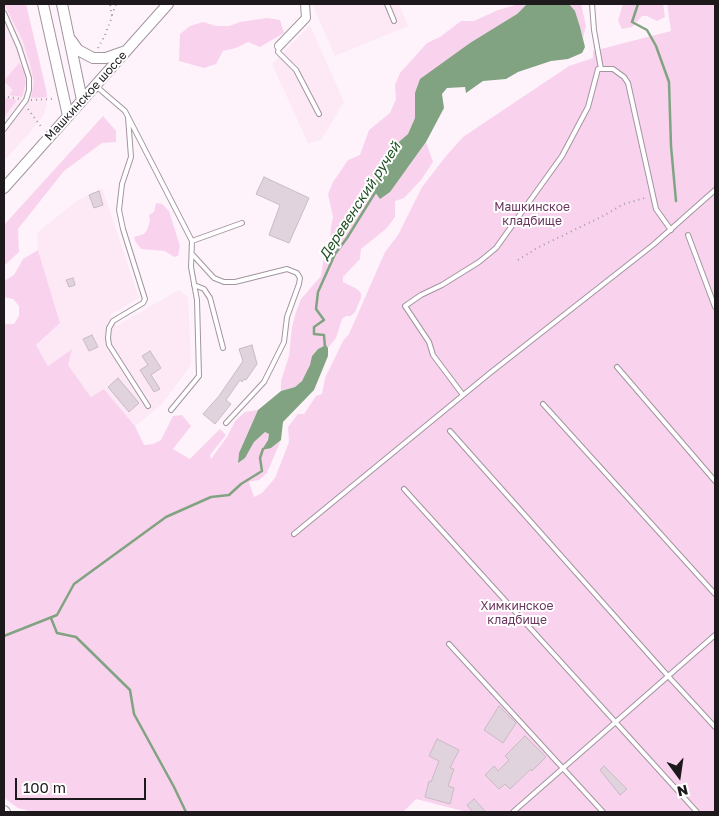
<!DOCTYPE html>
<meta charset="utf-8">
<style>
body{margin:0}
#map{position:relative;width:719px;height:816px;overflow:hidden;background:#fef3fb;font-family:"Golos Text",sans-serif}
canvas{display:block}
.frame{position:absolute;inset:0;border:5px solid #1e191d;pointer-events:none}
.north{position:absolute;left:654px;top:751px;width:50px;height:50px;-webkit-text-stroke:4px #fff;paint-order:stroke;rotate:166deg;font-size:14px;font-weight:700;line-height:20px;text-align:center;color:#1e191d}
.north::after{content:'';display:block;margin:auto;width:18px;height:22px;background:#1e191d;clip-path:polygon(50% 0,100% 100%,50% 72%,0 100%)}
.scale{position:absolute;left:15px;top:778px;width:131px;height:22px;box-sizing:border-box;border:2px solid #1e191d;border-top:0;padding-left:6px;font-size:15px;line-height:18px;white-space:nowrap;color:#1e191d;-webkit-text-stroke:4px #fff;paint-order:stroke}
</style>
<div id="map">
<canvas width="719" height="816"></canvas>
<div class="frame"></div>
<div class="north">N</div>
<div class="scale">100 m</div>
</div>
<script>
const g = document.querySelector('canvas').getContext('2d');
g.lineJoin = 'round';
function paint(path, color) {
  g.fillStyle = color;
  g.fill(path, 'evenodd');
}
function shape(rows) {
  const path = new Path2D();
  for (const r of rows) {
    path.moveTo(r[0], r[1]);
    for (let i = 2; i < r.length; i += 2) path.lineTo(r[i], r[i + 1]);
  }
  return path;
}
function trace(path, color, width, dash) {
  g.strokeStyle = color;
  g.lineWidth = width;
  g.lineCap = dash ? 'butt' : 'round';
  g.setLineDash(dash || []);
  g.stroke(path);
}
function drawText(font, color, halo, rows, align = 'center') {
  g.font = font + ' "Golos Text",sans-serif';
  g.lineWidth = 4;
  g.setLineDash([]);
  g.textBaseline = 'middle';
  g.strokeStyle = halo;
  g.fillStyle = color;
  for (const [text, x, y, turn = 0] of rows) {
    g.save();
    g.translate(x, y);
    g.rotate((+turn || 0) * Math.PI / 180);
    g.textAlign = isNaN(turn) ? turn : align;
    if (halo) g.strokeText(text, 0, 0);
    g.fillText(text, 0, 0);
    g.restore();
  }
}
paint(shape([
 [4,4,26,4,46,89,47,102,44,114,37,124,4,161],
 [312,4,399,4,408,26,335,56],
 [310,25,344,102,321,140,308,143,272,64],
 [102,188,139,298,110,315,116,326,179,290,188,297,191,365,161,405,135,426,104,389,92,398,68,365,71,350,48,366,36,345,60,323,38,250,37,233,75,202]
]), '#fde8f6');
paint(shape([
 [4,4,26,4,46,89,47,97,31,98,34,82,30,64,22,39],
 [519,4,527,4,517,14,500,25,415,93,415,118,408,134,387,152,407,169,426,142,433,162,421,180,404,198,395,201,395,217,387,228,361,249,360,259,343,277,343,282,357,289,361,293,361,298,355,312,351,316,346,316,342,319,336,338,328,348,326,345,318,349,312,356,311,365,302,381,295,387,281,391,281,381,289,356,292,327,296,312,301,299,321,276,324,256,330,242,331,227,333,217,328,194,333,182,348,160,360,155,369,130,390,113,396,99,395,85,400,73,427,43,440,37,461,21,474,21,498,10],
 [569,4,581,4,586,26,583,38,575,11],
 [623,4,663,4,665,17,657,21,647,16,642,16,632,27,622,29,618,21],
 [667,4,713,4,715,8,715,812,467,812,416,799,403,812,32,812,18,808,4,798,4,322,6,324,14,324,19,316,19,306,13,299,4,297,4,281,14,275,23,259,38,250,60,323,36,345,48,366,72,349,68,365,91,397,104,389,135,426,144,445,153,444,161,440,173,416,182,415,191,426,173,449,190,459,220,429,226,435,210,455,211,459,227,437,235,421,245,412,258,410,239,453,238,462,245,458,254,442,265,432,269,434,266,445,271,448,281,440,267,473,259,480,249,482,254,497,262,493,275,478,289,442,288,427,298,414,304,414,316,396,322,394,325,378,343,341,349,334,385,252,398,235,422,187,446,156,463,137,569,66,593,58,593,51,671,31],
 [267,18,280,20,284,33,260,47,248,42,236,48,223,51,216,64,204,68,179,61,180,34,190,26,203,22,216,26,229,26,240,22],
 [19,63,23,69,26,82,22,97,9,95,13,90,4,81],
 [6,98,17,100,4,117,4,101],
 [103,116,116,131,116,142,102,143,64,171,18,229,19,252,4,266,4,225],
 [156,203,162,204,169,211,180,246,178,256,174,257,165,251,141,249,135,241,134,237,144,234,147,230,150,221,149,215,154,212]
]), '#f9d3ee');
paint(shape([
 [527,4,569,4,575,11,580,27,585,47,582,53,568,59,551,61,518,72,506,79,483,81,466,93,465,87,447,88,442,94,444,108,426,142,390,192,380,199,375,192,374,187,382,159,387,152,408,134,415,118,415,93,420,79,470,43,517,14],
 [326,345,328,348,328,356,314,390,283,422,281,440,271,448,262,450,268,440,269,434,265,432,254,442,245,458,238,463,239,453,258,410,281,391,295,387,302,381,310,365,312,356,318,349]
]), '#81a381');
trace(shape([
 [638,4,632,22,647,30,656,46,669,82,671,146,676,201],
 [325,348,324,335,314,334,314,327,324,320,316,309,318,292,335,254,347,238,376,191],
 [51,618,57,633,76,637,130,690,134,714,174,787,186,812],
 [4,636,57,615,74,584,166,517,211,497,229,495,241,484,262,471,260,458,263,449]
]), '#81a381', 2.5);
const building = shape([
 [264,177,309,198,289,243,269,235,280,205,256,194,264,177],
 [99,191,103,205,94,208,89,195,99,191],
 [73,278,75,285,69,287,66,280,73,278],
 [92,335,98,347,89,351,83,339,92,335],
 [252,345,257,364,246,380,244,379,242,382,240,380,226,400,231,404,215,424,203,414,219,396,243,361,239,349,252,345],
 [150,351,161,368,151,375,160,389,154,392,140,370,148,365,142,356,150,351],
 [118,378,139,403,129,412,108,387,118,378],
 [499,706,516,723,503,743,484,730,499,706],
 [525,736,546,757,532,771,531,769,510,789,505,784,499,789,485,775,494,766,498,771,509,760,505,756,525,736],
 [437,739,459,750,450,768,454,769,448,786,454,788,450,804,425,797,429,781,431,782,439,761,429,756,437,739],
 [604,766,627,789,620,795,600,770,604,766],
 [474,799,486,812,473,812,467,805,474,799]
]);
paint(building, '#e1d3dd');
trace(building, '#c8bbc4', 1);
const lane = shape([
 [387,4,394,21],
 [592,4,594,30,601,69],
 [4,13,19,47,29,78,29,90,26,100,4,129],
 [279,47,278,52,296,70,319,114],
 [97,87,125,111,192,241,242,223],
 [128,117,131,157,122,184,119,210,123,229,145,299,143,303,113,321,109,328,108,338,109,345,148,406],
 [688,235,715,307],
 [192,254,214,278,224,282,235,282,287,269,297,273,300,278,299,284,287,317,284,342,264,382,226,423],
 [194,285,204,289,210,298,223,348],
 [617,367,715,481],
 [463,395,433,355,429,342,405,306,421,295,442,285,479,262,496,248,562,156,588,107,598,69,613,69,624,77,628,83,656,209,671,230],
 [543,404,715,594],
 [171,410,199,376,197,300,191,267,192,241],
 [450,431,668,676,715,727],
 [404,489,697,812],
 [294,534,490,373,653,245,715,190],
 [449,644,603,812],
 [513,812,715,635]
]);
const street = shape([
 [279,46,306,18,305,4]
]);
const secondary = shape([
 [43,4,68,116],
 [62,4,82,100],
 [71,40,78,50,93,58,106,58,123,52],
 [4,188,168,4],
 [4,811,5,812]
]);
trace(lane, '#a2959f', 6);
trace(street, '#a2959f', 10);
trace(secondary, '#a2959f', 12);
trace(shape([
 [112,15,116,4],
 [98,48,105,35,112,17,110,4],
 [8,97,20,99],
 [31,100,51,99,54,97],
 [28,109,42,128],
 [518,260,539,247,601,217,624,204,648,197]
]), '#a59ca3', 2, [1, 4]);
trace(lane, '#fff', 4);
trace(street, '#fff', 8);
trace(secondary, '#fff', 10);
drawText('12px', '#1e191d', '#fff', [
 ["Машкинское шоссе",86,96,-48]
]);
drawText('12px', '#69355d', '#fff', [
 ["Машкинское",532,207],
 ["кладбище",532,221],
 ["Химкинское",517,606],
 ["кладбище",517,620]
]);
drawText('italic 14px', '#1d4f21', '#fff', [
 ["Деревенский ручей",360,201,-57]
]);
</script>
